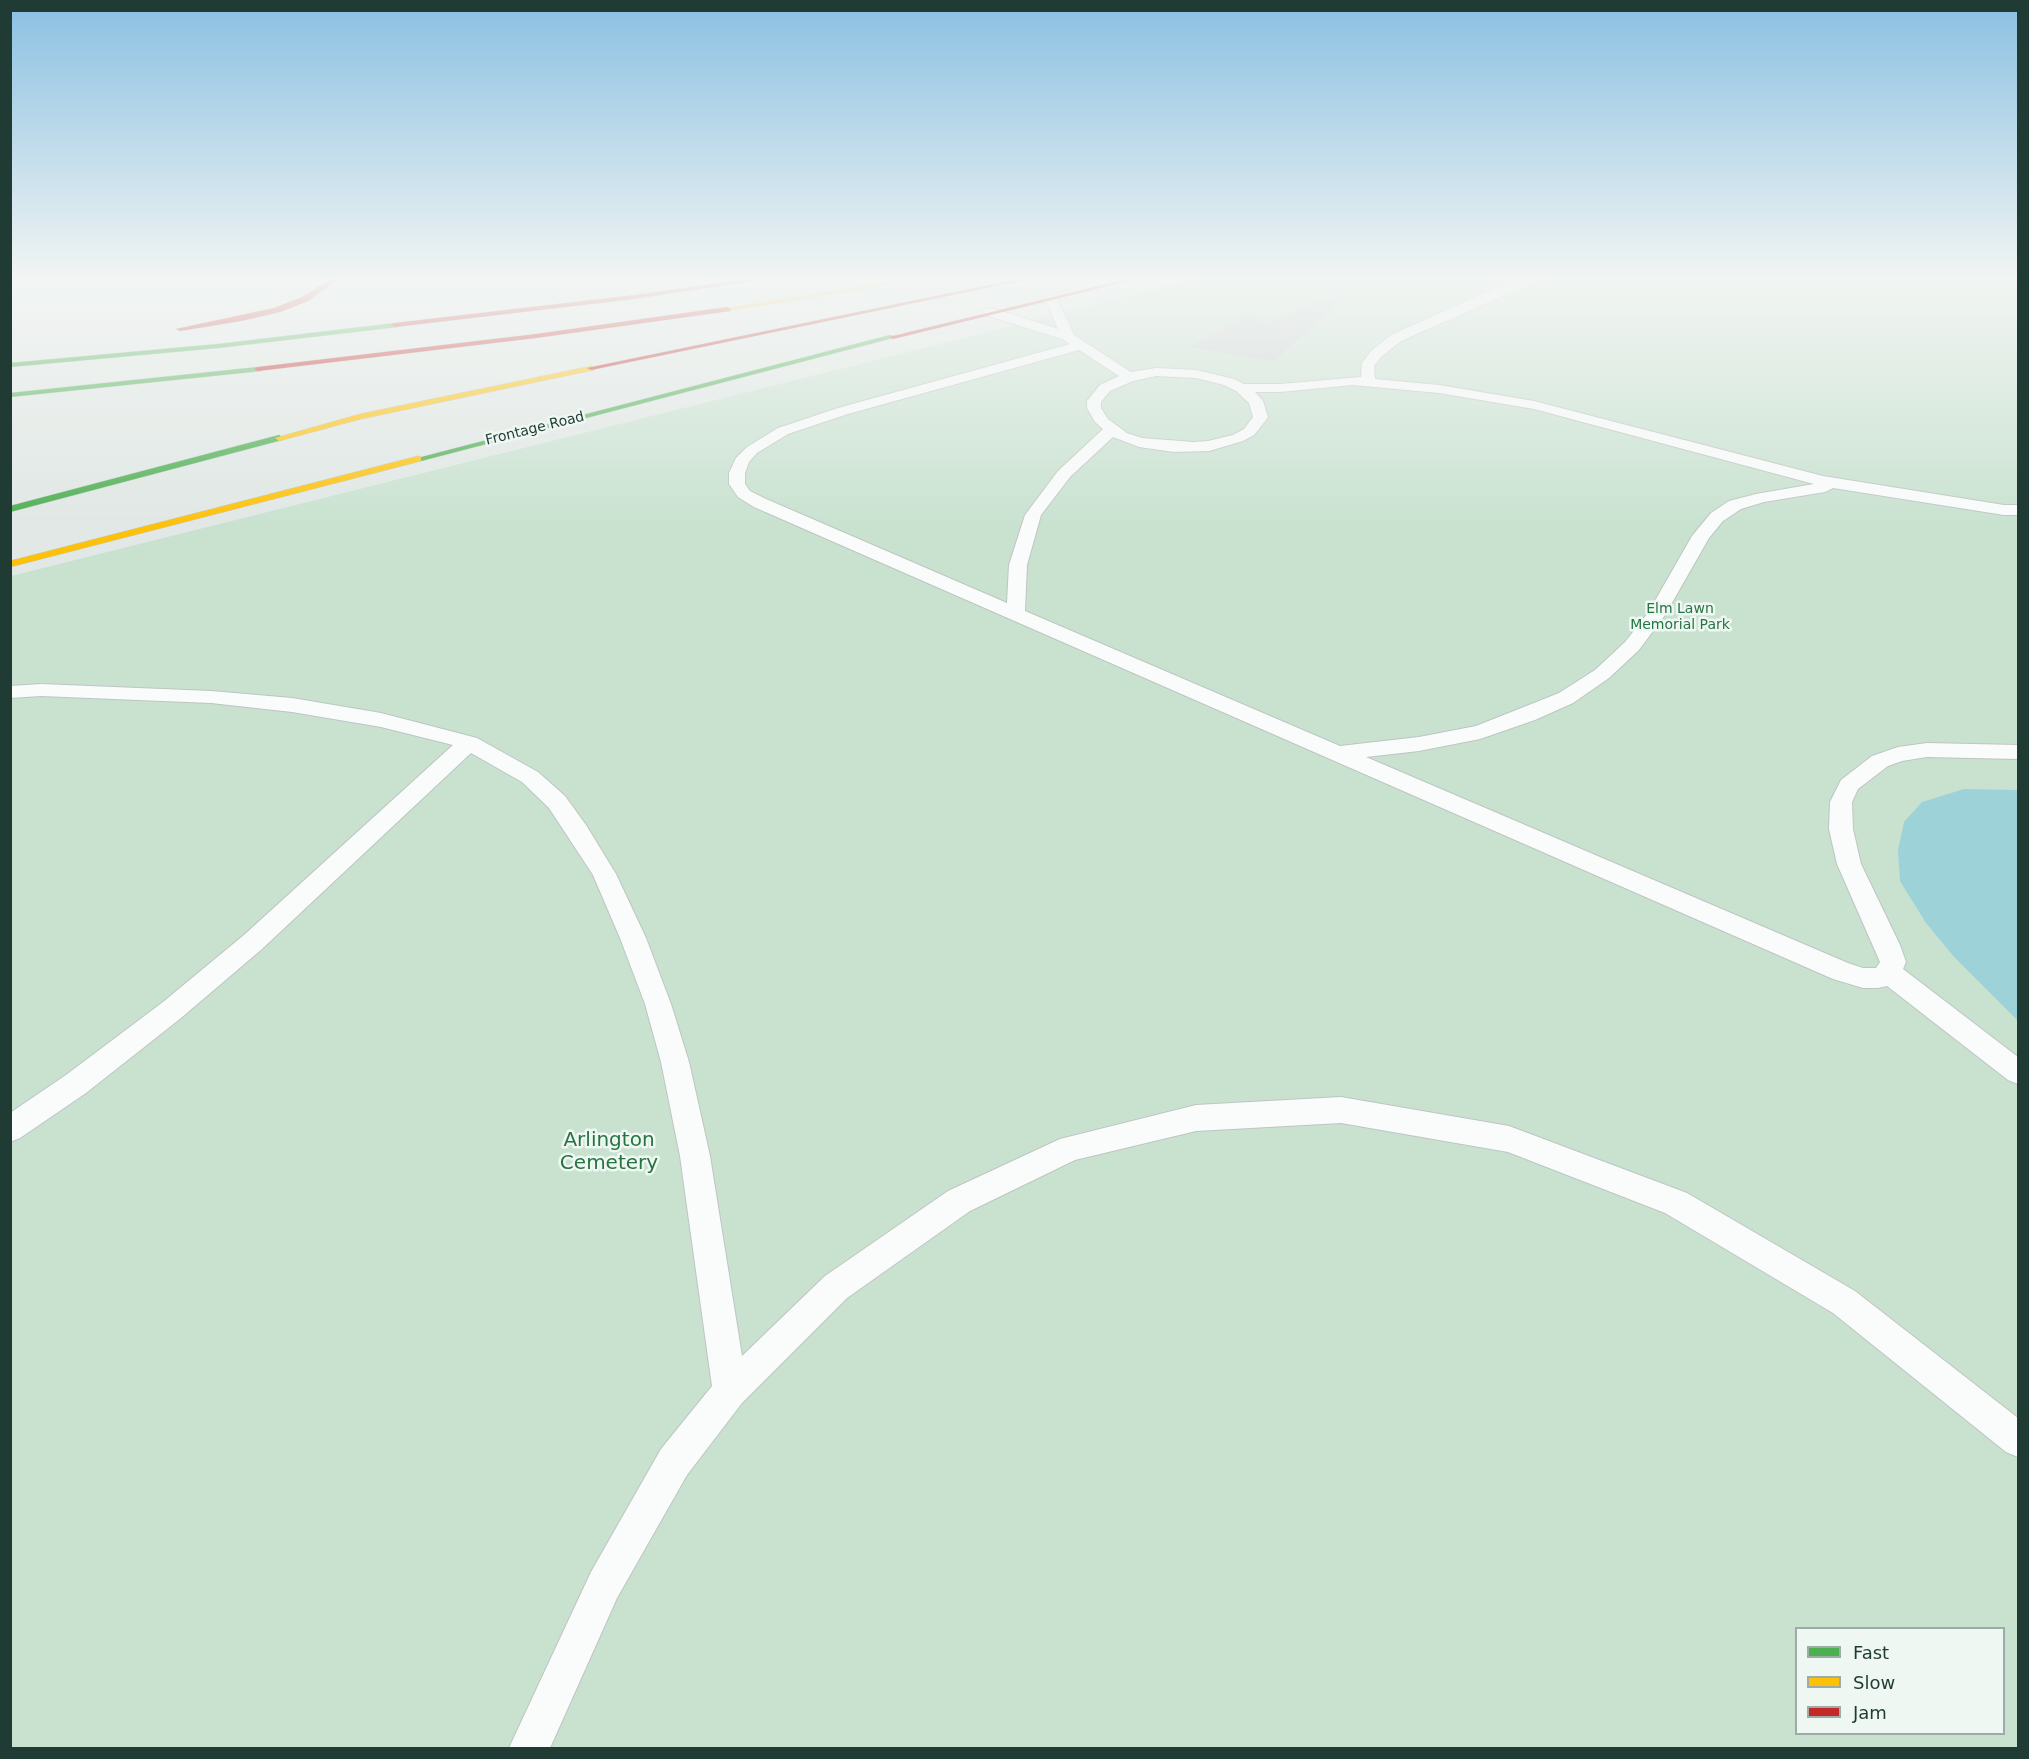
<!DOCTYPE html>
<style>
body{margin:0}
#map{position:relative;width:2029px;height:1759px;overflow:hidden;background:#e1e8e5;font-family:"DejaVu Sans",sans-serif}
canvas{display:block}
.frame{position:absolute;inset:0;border:12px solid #1f3b33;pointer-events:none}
.legend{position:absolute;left:1795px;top:1627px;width:210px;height:108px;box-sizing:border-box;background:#eff7f3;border:2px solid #9caca6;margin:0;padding:8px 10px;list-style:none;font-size:18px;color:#1f3b33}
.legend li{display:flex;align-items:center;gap:12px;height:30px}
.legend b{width:30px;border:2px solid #9caca6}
</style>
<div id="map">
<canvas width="2029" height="1759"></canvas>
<div class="frame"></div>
<ul class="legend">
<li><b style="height:8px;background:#4caf50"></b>Fast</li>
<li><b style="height:8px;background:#ffc107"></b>Slow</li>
<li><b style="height:8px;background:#c62828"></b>Jam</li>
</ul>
</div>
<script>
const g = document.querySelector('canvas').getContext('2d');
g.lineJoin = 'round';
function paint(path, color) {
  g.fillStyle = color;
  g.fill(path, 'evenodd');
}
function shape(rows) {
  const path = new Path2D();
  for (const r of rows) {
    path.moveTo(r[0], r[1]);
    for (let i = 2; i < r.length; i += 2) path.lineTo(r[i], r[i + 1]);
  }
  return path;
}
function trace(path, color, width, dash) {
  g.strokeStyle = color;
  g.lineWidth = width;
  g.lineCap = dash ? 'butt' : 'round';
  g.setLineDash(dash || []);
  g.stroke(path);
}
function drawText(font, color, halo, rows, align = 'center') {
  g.font = font + ' "DejaVu Sans",sans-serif';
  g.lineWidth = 5;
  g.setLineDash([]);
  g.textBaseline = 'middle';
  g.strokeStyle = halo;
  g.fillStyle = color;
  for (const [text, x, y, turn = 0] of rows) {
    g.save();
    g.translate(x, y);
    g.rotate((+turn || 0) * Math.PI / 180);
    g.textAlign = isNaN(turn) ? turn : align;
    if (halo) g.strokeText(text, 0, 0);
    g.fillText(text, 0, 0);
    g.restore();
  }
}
paint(shape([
 [1188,280,2018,280,2018,1748,11,1748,11,576,992,331],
 [1796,1628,2004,1628,2004,1734,1796,1734]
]), '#c9e2d0');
paint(shape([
 [1964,789,2018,790,2018,1021,1955,958,1926,923,1900,881,1898,850,1904,822,1922,802]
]), '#9ed2d9');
paint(shape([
 [1341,291,1345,298,1273,361,1189,347,1247,316,1266,323]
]), '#cad0ce');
const lane = shape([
 [1521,280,1539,280,1401,341,1381,357,1374,366,1375,379,1439,385,1534,401,1823,476,2004,505,2018,505,2018,515,2004,515,1833,488,1825,492,1764,502,1741,509,1723,521,1709,538,1665,615,1639,650,1609,678,1573,703,1535,720,1480,739,1419,751,1366,757,1848,963,1863,968,1876,968,1880,962,1837,864,1829,829,1830,802,1841,780,1872,756,1898,747,1927,743,2018,745,2018,759,1927,757,1902,761,1888,766,1858,789,1852,802,1853,829,1861,864,1900,945,1906,962,1903,969,2018,1057,2018,1084,2008,1080,1887,986,1878,988,1863,988,1833,979,754,507,738,497,729,484,729,473,736,458,747,447,778,428,838,408,1070,344,1062,339,985,315,984,312,985,309,995,309,1058,329,1045,298,1051,294,1055,295,1074,335,1131,372,1156,368,1196,370,1234,379,1244,384,1280,384,1361,377,1362,363,1371,351,1391,335,1505,284,1521,280],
 [1079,350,1119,376,1100,385,1087,401,1087,408,1095,422,1103,429,1058,471,1025,515,1009,565,1007,603,766,499,750,491,745,484,745,473,749,462,757,453,788,434,848,414,1079,350],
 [1156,376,1196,378,1224,385,1236,391,1249,403,1253,417,1244,429,1233,435,1208,441,1193,442,1142,438,1127,433,1108,419,1101,408,1101,402,1110,391,1133,381,1156,376],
 [1353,385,1439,393,1534,409,1814,484,1756,494,1729,501,1711,513,1692,536,1648,613,1625,642,1595,670,1559,693,1476,726,1419,737,1340,746,1025,611,1027,565,1041,515,1070,477,1113,437,1139,447,1174,452,1209,451,1243,441,1254,435,1266,420,1268,417,1263,401,1255,392,1280,392,1353,385],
 [41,684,211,691,292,698,381,713,477,738,538,772,565,796,586,825,616,874,646,938,671,1004,689,1062,710,1156,742,1356,825,1276,948,1191,1060,1139,1196,1105,1341,1097,1509,1126,1687,1193,1855,1291,2018,1418,2018,1457,2006,1452,1833,1313,1665,1213,1508,1152,1341,1123,1196,1131,1075,1160,970,1211,847,1298,742,1403,687,1475,617,1598,550,1748,509,1748,591,1572,661,1449,712,1386,680,1156,661,1062,645,1004,620,938,593,875,549,808,522,782,471,753,262,949,181,1018,86,1093,20,1138,10,1142,10,1113,66,1075,163,1002,244,935,453,745,381,727,292,712,211,703,41,696,10,698,10,686,41,684]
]);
const fast = shape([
 [395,323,399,325,398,327,218,348,10,367,10,363,218,344,395,323],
 [890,335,897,337,421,461,414,459,890,335],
 [258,367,262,369,261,371,10,397,10,393,258,367],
 [279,435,283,438,282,440,10,512,10,506,279,435]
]);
const slow = shape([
 [902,280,916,280,727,311,723,309,902,280],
 [591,366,595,368,594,370,361,419,279,441,275,438,360,414,591,366],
 [418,456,421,457,421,461,10,567,10,561,418,456]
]);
const jam = shape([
 [330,280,337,280,308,301,280,312,241,321,180,331,176,329,274,308,302,297,330,280],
 [743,280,758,280,634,299,395,327,391,325,395,323,634,295,743,280],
 [1013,280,1025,280,591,370,587,368,1013,280],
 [1123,280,1133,280,893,339,889,337,1123,280],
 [727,307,731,309,730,311,536,338,258,371,254,369,258,367,536,334,727,307]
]);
trace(lane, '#bec5c2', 2);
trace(fast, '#bdc6c2', 1);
trace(slow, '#bdc6c2', 1);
trace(jam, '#bdc6c2', 1);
paint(lane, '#fafcfb');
paint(fast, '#4caf50');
paint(slow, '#ffc107');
paint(jam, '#c62828');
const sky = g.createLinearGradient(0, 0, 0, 526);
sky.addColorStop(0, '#8ac0e2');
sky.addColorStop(0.53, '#f2f5f3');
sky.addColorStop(1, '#f2f5f300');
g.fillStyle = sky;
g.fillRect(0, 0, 2029, 526);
drawText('14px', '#1f3b33', '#eff7f3', [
 ["Frontage Road",535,429,-14]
]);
drawText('14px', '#277443', '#eff7f3', [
 ["Elm Lawn",1680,609],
 ["Memorial Park",1680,625]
]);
drawText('20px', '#277443', '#eff7f3', [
 ["Arlington",609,1141],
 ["Cemetery",609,1164]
]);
</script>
